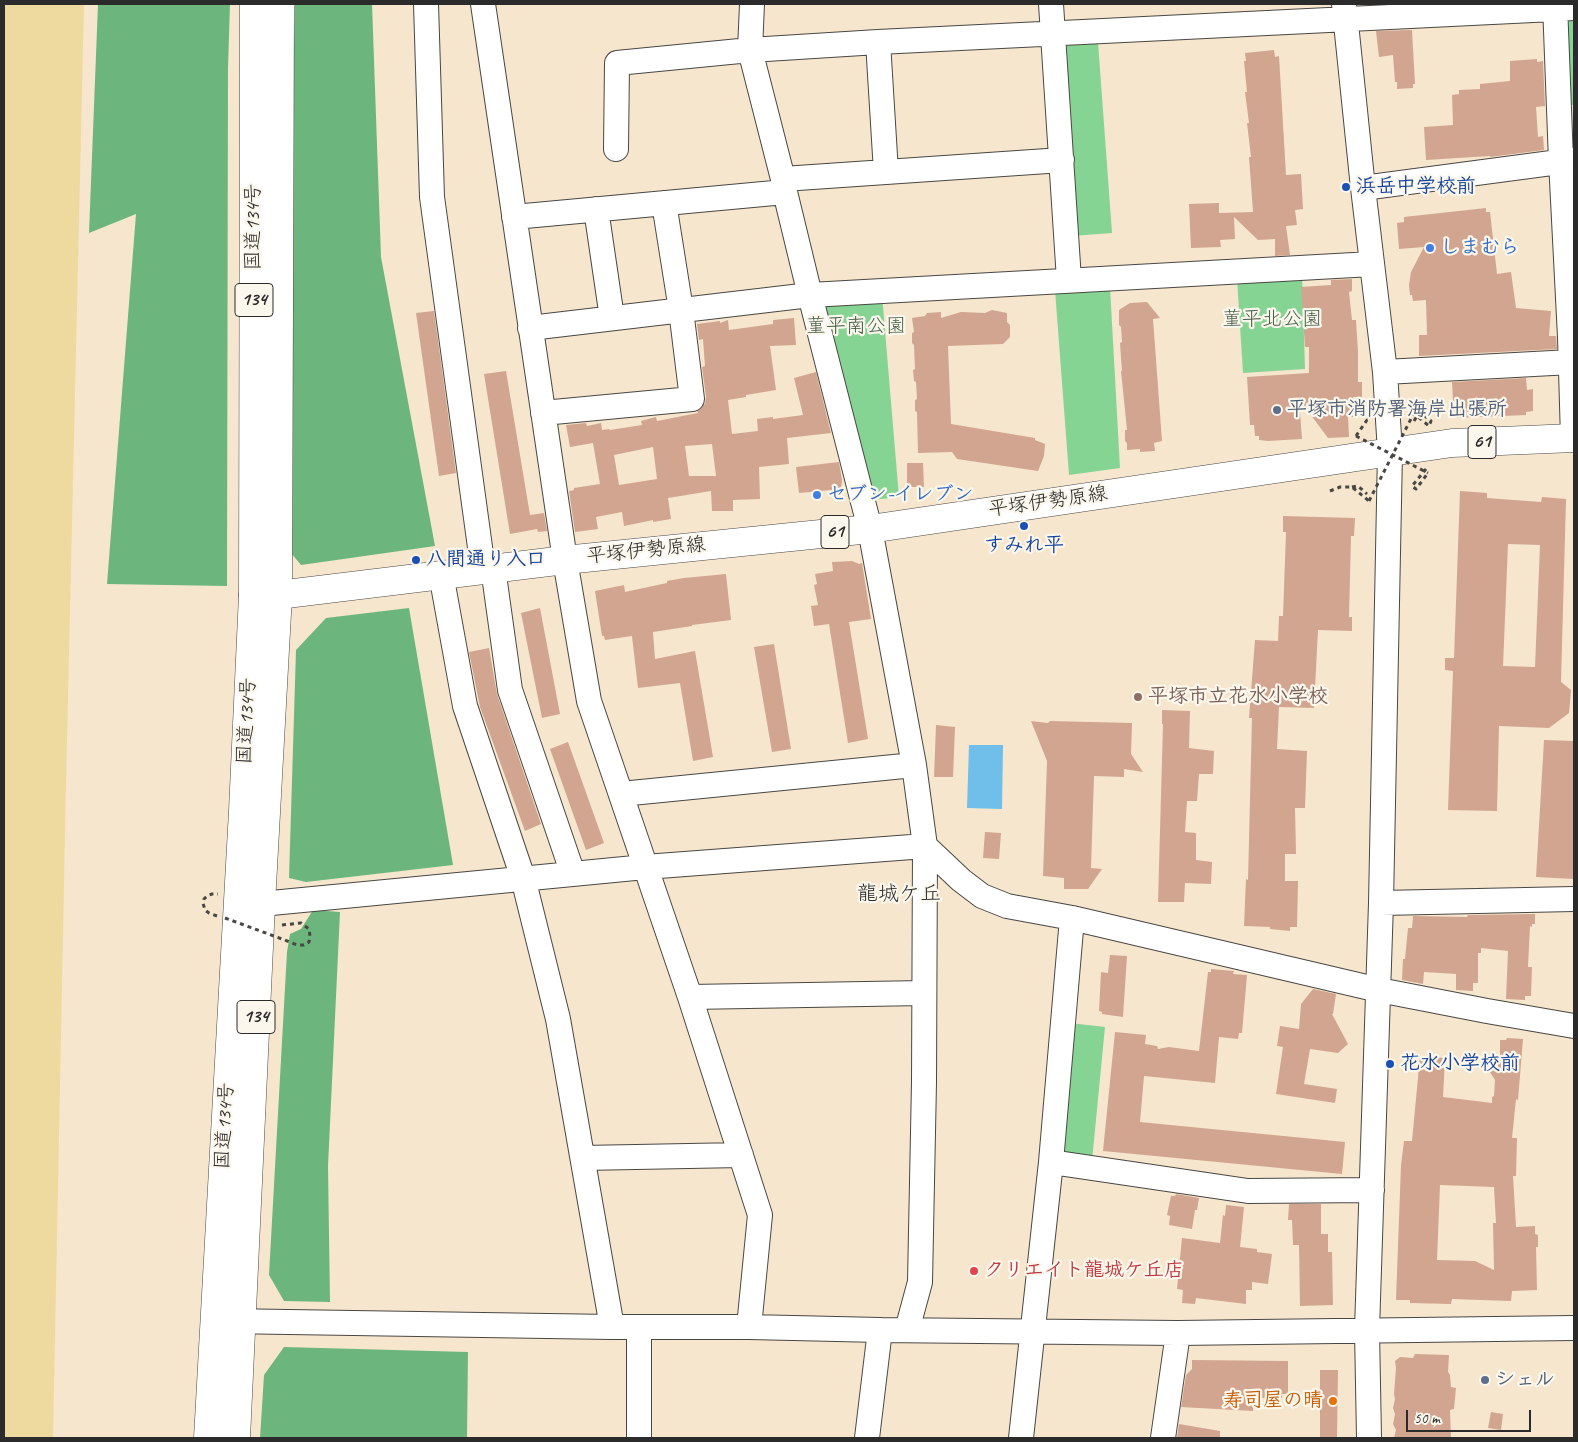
<!DOCTYPE html>
<meta charset="utf-8">
<style>
body{margin:0}
#map{position:relative;width:1578px;height:1442px;overflow:hidden;background:#f6e6ce;font-family:Caveat,sans-serif}
canvas{display:block}
.frame{position:absolute;inset:0;border:5px solid #2b2b2b;pointer-events:none}
.scale{position:absolute;left:1406px;top:1410px;width:125px;height:22px;box-sizing:border-box;border:2px solid #2b2b2b;border-top:0;padding-left:6px;font-size:15px;line-height:18px;white-space:nowrap;color:#2b2b2b;-webkit-text-stroke:4px #fbf7ec;paint-order:stroke}
</style>
<div id="map">
<canvas width="1578" height="1442"></canvas>
<div class="frame"></div>
<div class="scale">50 m</div>
</div>
<script>
const g = document.querySelector('canvas').getContext('2d');
g.lineJoin = 'round';
function paint(path, color) {
  g.fillStyle = color;
  g.fill(path, 'evenodd');
}
function shape(rows) {
  const path = new Path2D();
  for (const r of rows) {
    path.moveTo(r[0], r[1]);
    for (let i = 2; i < r.length; i += 2) path.lineTo(r[i], r[i + 1]);
  }
  return path;
}
function trace(path, color, width, dash) {
  g.strokeStyle = color;
  g.lineWidth = width;
  g.lineCap = dash ? 'butt' : 'round';
  g.setLineDash(dash || []);
  g.stroke(path);
}
function drawText(font, color, halo, rows, align = 'center') {
  g.font = font + ' Caveat,"Klee One",sans-serif';
  g.lineWidth = 4.5;
  g.setLineDash([]);
  g.textBaseline = 'middle';
  g.strokeStyle = halo;
  g.fillStyle = color;
  for (const [text, x, y, turn = 0] of rows) {
    g.save();
    g.translate(x, y);
    g.rotate((+turn || 0) * Math.PI / 180);
    g.textAlign = isNaN(turn) ? turn : align;
    if (halo) g.strokeText(text, 0, 0);
    g.fillText(text, 0, 0);
    g.restore();
  }
}
paint(shape([
 [1566,17,1574,17,1574,105,1565,105],
 [1059,41,1098,42,1112,233,1072,236],
 [1302,273,1305,369,1243,373,1237,278],
 [1110,287,1120,468,1069,475,1055,290],
 [882,295,899,497,872,500,820,299],
 [1070,1023,1105,1027,1092,1161,1057,1162]
]), '#86d493');
paint(shape([
 [98,4,230,4,228,68,227,586,107,584,136,214,89,233],
 [295,4,372,4,381,257,435,546,301,565,286,547,284,445],
 [409,608,453,865,306,882,289,878,296,650,326,618],
 [313,910,340,912,328,1166,330,1302,284,1301,269,1275,287,952,290,934,301,929],
 [284,1347,468,1352,467,1438,260,1438,264,1375]
]), '#6cb67d');
paint(shape([
 [4,4,84,4,66,783,53,1438,4,1438]
]), '#eeda9e');
paint(shape([
 [969,745,1003,745,1002,809,967,808]
]), '#70beea');
paint(shape([
 [1412,30,1415,84,1413,84,1413,88,1397,89,1397,82,1395,82,1393,55,1379,57,1376,31],
 [1274,50,1275,57,1279,56,1286,175,1301,174,1303,209,1295,210,1297,225,1286,226,1290,255,1275,256,1275,239,1258,240,1234,217,1235,239,1220,240,1221,247,1191,248,1189,204,1219,203,1219,213,1253,212,1249,157,1251,157,1247,123,1249,123,1245,92,1247,92,1244,61,1246,61,1245,53],
 [1537,59,1537,62,1543,61,1545,106,1536,107,1538,137,1543,136,1544,150,1490,157,1490,156,1426,160,1424,127,1453,125,1452,95,1459,94,1459,90,1480,89,1480,84,1510,81,1510,61],
 [1486,208,1486,212,1490,212,1497,274,1511,272,1516,308,1551,311,1549,336,1556,336,1557,349,1419,356,1419,335,1427,335,1426,300,1413,301,1412,295,1410,295,1409,285,1411,272,1424,247,1399,249,1397,223,1404,222,1404,217],
 [1352,279,1352,291,1349,292,1352,320,1356,320,1358,352,1358,382,1362,382,1362,397,1353,397,1354,417,1348,417,1349,437,1328,438,1299,399,1302,439,1268,441,1259,440,1259,436,1255,436,1254,425,1250,425,1247,377,1309,373,1309,347,1305,347,1301,287,1331,285,1331,280],
 [1147,302,1160,318,1153,319,1162,441,1154,443,1155,451,1140,452,1140,449,1127,450,1127,443,1125,441,1125,430,1127,430,1121,371,1122,371,1120,343,1122,342,1121,327,1119,325,1119,310,1130,303],
 [992,310,1007,313,1007,322,1010,325,1010,337,1003,344,948,346,951,424,1035,438,1035,440,1045,444,1044,456,1038,471,957,459,952,452,918,453,917,412,915,411,915,400,917,399,916,382,914,381,913,370,915,369,914,345,912,343,912,333,914,332,912,318,925,316,927,313,941,312,941,318,961,312,985,313],
 [434,311,456,473,439,476,416,313],
 [794,318,796,345,770,346,776,390,746,395,746,397,728,400,732,434,758,431,757,419,773,417,773,419,803,415,794,378,816,372,831,433,787,438,789,464,759,467,760,499,733,500,733,511,712,511,711,491,668,498,671,519,653,522,653,520,624,526,622,512,596,517,598,529,575,532,569,491,574,490,574,488,600,484,593,443,570,447,566,425,586,423,587,426,601,423,602,430,609,429,610,430,642,425,641,421,656,417,657,421,698,413,697,411,705,404,706,397,702,367,705,366,703,339,699,340,697,324,720,321,720,323,728,320,729,330,773,324,773,320],
 [712,444,716,476,689,476,685,446],
 [653,447,657,479,619,485,614,455],
 [506,371,530,515,544,513,547,531,538,532,537,529,510,534,484,374],
 [1526,378,1527,390,1533,389,1533,411,1526,412,1526,415,1454,418,1452,382],
 [839,462,842,480,841,489,799,493,796,467],
 [907,463,923,463,924,487,907,487],
 [1460,491,1487,493,1487,498,1541,502,1542,497,1566,499,1561,682,1571,690,1569,713,1549,728,1499,726,1497,811,1448,810,1453,671,1445,670,1445,658,1454,658],
 [1508,544,1540,545,1535,667,1503,666],
 [1283,516,1355,518,1354,536,1351,536,1349,617,1352,617,1352,631,1318,630,1314,708,1279,707,1277,749,1307,751,1305,808,1295,808,1296,854,1285,854,1285,881,1298,881,1297,927,1290,927,1290,931,1270,929,1270,927,1244,926,1246,879,1248,880,1252,718,1249,718,1255,640,1278,641,1279,616,1283,616,1286,532,1283,532],
 [852,561,859,564,862,563,871,619,849,622,868,739,848,743,829,624,814,626,811,606,818,605,814,585,817,584,815,574,833,571,832,562],
 [726,574,731,620,692,625,692,626,653,632,655,659,695,651,713,757,693,761,680,683,638,688,632,636,605,640,604,636,602,636,595,591,624,585,625,592,667,583,667,581,684,578],
 [540,608,560,714,542,718,521,613],
 [774,644,791,749,772,752,754,647],
 [489,648,497,694,541,824,525,831,480,707,469,652],
 [1162,710,1190,711,1189,748,1214,751,1213,774,1199,774,1197,801,1187,801,1185,832,1196,833,1196,860,1212,862,1211,884,1185,883,1184,902,1158,902,1163,724,1162,724],
 [1031,721,1048,723,1050,721,1132,723,1131,754,1143,772,1124,769,1124,777,1094,776,1091,868,1102,869,1088,889,1064,889,1064,878,1043,876,1047,761],
 [936,725,955,727,953,777,934,777],
 [1544,740,1574,741,1574,879,1536,877],
 [568,742,604,843,586,850,550,749],
 [985,832,1001,833,999,859,983,858],
 [1535,914,1535,924,1532,924,1532,927,1530,926,1528,967,1532,967,1531,996,1525,996,1525,1000,1506,999,1508,951,1481,948,1481,953,1478,953,1478,983,1473,983,1473,991,1456,990,1456,974,1424,972,1423,984,1402,980,1403,959,1405,959,1408,928,1412,928,1413,916,1467,917,1468,915],
 [1110,955,1127,956,1123,1017,1102,1014,1102,1012,1099,1011,1101,972,1108,973],
 [1211,969,1234,971,1233,974,1247,975,1242,1033,1239,1033,1238,1039,1219,1037,1215,1083,1144,1076,1140,1122,1345,1142,1342,1174,1103,1151,1115,1032,1146,1035,1145,1044,1157,1046,1158,1049,1169,1047,1199,1051,1208,972,1211,972],
 [1313,989,1336,994,1333,1014,1332,1014,1348,1044,1338,1053,1310,1049,1304,1084,1337,1089,1335,1103,1276,1094,1283,1047,1277,1046,1280,1026,1299,1029,1301,1004],
 [1507,1038,1523,1039,1518,1100,1516,1099,1512,1138,1517,1138,1516,1176,1513,1176,1516,1227,1535,1226,1535,1234,1538,1235,1538,1247,1536,1247,1537,1290,1512,1291,1511,1301,1452,1299,1451,1304,1410,1303,1410,1300,1396,1300,1401,1165,1404,1141,1412,1141,1420,1056,1445,1058,1443,1097,1492,1103,1492,1097,1494,1096,1495,1080,1488,1069,1498,1068,1498,1063,1500,1062,1500,1040,1506,1040],
 [1440,1185,1494,1187,1496,1223,1493,1223,1494,1270,1475,1261,1437,1260],
 [1176,1194,1199,1198,1197,1210,1195,1210,1192,1229,1169,1225,1170,1216,1167,1215,1171,1196,1175,1196],
 [1289,1204,1321,1204,1321,1234,1328,1234,1328,1252,1332,1252,1333,1305,1300,1306,1299,1245,1293,1245,1292,1220,1288,1220],
 [1226,1205,1244,1207,1240,1247,1257,1249,1257,1252,1272,1254,1268,1284,1252,1282,1252,1290,1246,1290,1246,1304,1196,1298,1195,1304,1182,1303,1183,1290,1177,1289,1182,1238,1220,1243,1223,1215,1225,1216],
 [1415,1354,1449,1355,1448,1372,1450,1375,1451,1387,1456,1388,1454,1409,1450,1410,1451,1438,1394,1438,1396,1430,1393,1424,1395,1414,1393,1408,1395,1399,1394,1394,1396,1368,1395,1361,1400,1357,1413,1358],
 [1192,1360,1288,1361,1288,1394,1282,1394,1282,1398,1254,1398,1253,1411,1181,1407,1186,1375,1192,1369],
 [1320,1370,1338,1370,1337,1437,1320,1437],
 [1491,1412,1503,1414,1501,1430,1488,1428],
 [1179,1424,1220,1431,1220,1438,1177,1438]
]), '#d1a590');
const minor = shape([
 [426,4,432,197,483,569],
 [483,4,565,560,589,701,690,997,760,1215,749,1327],
 [752,4,750,50,783,179,785,192,810,295,870,529,914,765,925,846,924,1082,920,1282,907,1330],
 [1051,4,1069,280],
 [1344,4,1363,188,1385,372,1390,452,1381,903,1367,1330,1369,1438],
 [1555,4,1561,161,1570,337,1573,438],
 [878,42,886,172],
 [616,149,617,63,750,50,878,42,1574,8],
 [783,179,1062,160],
 [1363,188,1574,160],
 [596,209,612,318],
 [514,217,785,192],
 [530,328,810,295,1372,264],
 [1385,372,1571,362],
 [543,413,692,399,681,310,664,203],
 [493,568,510,690,573,874],
 [441,574,465,706,523,878,558,1019,612,1327],
 [621,794,914,765],
 [1381,903,1574,899],
 [261,904,645,867,925,846,961,880,982,896,1007,906,1072,918,1379,990,1487,1011,1574,1026],
 [690,997,924,993],
 [583,1158,741,1155],
 [1051,1162,1248,1191,1372,1190],
 [224,1321,612,1327,749,1327,880,1330,1178,1333,1574,1328],
 [639,1438,639,1327],
 [867,1438,880,1330],
 [1021,1438,1051,1162,1072,918],
 [1163,1438,1178,1333]
]);
const major = shape([
 [253,595,278,595,565,560,870,529,1452,443,1574,438]
]);
const highway = shape([
 [208,1438,243,811,253,595,254,4],
 [236,1438,261,904,278,595,280,4]
]);
trace(minor, '#494743', 26);
trace(major, '#494743', 29);
trace(highway, '#494743', 29);
trace(shape([
 [1414,421,1417,416,1429,426,1431,421,1416,409],
 [1356,436,1367,420,1368,420],
 [1426,469,1412,486,1416,489,1428,473],
 [1352,487,1358,486,1367,494],
 [1330,491,1340,487,1352,487,1369,501],
 [217,916,209,913,205,910,203,903,204,899,207,896,212,894,218,894],
 [282,925,301,923,309,929,310,936,309,942,304,945,297,945,282,939]
]), '#494743', 3, [4, 4]);
trace(minor, '#fff', 24);
trace(major, '#fff', 28);
trace(highway, '#fff', 28);
trace(shape([
 [1356,436,1428,473],
 [1369,501,1416,409],
 [225,918,282,939]
]), '#494743', 3, [4, 4]);
for (const [x, y, r, color] of [
 [1346,187,5,"#1a4fb4"],
 [1430,248,5,"#3f7fe0"],
 [1277,410,5,"#5c6f8a"],
 [817,495,5,"#3f7fe0"],
 [1024,526,5,"#1a4fb4"],
 [416,560,5,"#1a4fb4"],
 [1138,697,5,"#8d6e63"],
 [1390,1064,5,"#1a4fb4"],
 [974,1271,5,"#e0444e"],
 [1485,1380,5,"#5c6f8a"],
 [1333,1401,5,"#e8710a"]
]) {
  const dot = new Path2D();
  dot.arc(x, y, r, 0, 2 * Math.PI);
  g.fillStyle = color;
  g.fill(dot);
  trace(dot, '#fbf7ec', 2);
}
for (const [x, y, w] of [
 [254,300,38],
 [1482,442,28],
 [835,532,28],
 [256,1017,38]
]) {
  const box = new Path2D();
  box.roundRect(x - w / 2, y - 16.5, w, 33, 4);
  g.fillStyle = '#fbf7ec';
  g.fill(box);
  trace(box, '#2b2b2b', 1);
}
drawText('bold 19px', '#2b2b2b', null, [
 ["134",254,300],
 ["61",1482,442],
 ["61",835,532],
 ["134",256,1017]
]);
drawText('bold 20px', '#164399', '#fbf7ec', [
 ["浜岳中学校前",1356,187],
 ["すみれ平",1024,546,"center"],
 ["八間通り入口",426,560],
 ["花水小学校前",1400,1064]
], 'left');
drawText('20px', '#2b2b2b', '#fbf7ec', [
 ["国道134号",254,227,-90],
 ["平塚伊勢原線",1048,502,-8],
 ["平塚伊勢原線",646,551,-6],
 ["国道134号",247,721,-87],
 ["国道134号",225,1126,-87]
]);
drawText('bold 20px', '#366cbe', '#fbf7ec', [
 ["しまむら",1440,248],
 ["セブン-イレブン",827,495]
], 'left');
drawText('20px', '#465e4a', '#fbf7ec', [
 ["菫平北公園",1272,320],
 ["菫平南公園",856,327]
]);
drawText('bold 20px', '#4e5e75', '#fbf7ec', [
 ["平塚市消防署海岸出張所",1287,410],
 ["シェル",1495,1380]
], 'left');
drawText('bold 20px', '#785e54', '#fbf7ec', [
 ["平塚市立花水小学校",1148,697]
], 'left');
drawText('bold 20px', '#be3a42', '#fbf7ec', [
 ["クリエイト龍城ケ丘店",984,1271]
], 'left');
drawText('bold 20px', '#c56008', '#fbf7ec', [
 ["寿司屋の晴",1323,1401]
], 'right');
drawText('21px', '#2b2b2b', '#fbf7ec', [
 ["龍城ケ丘",899,894]
]);
</script>
